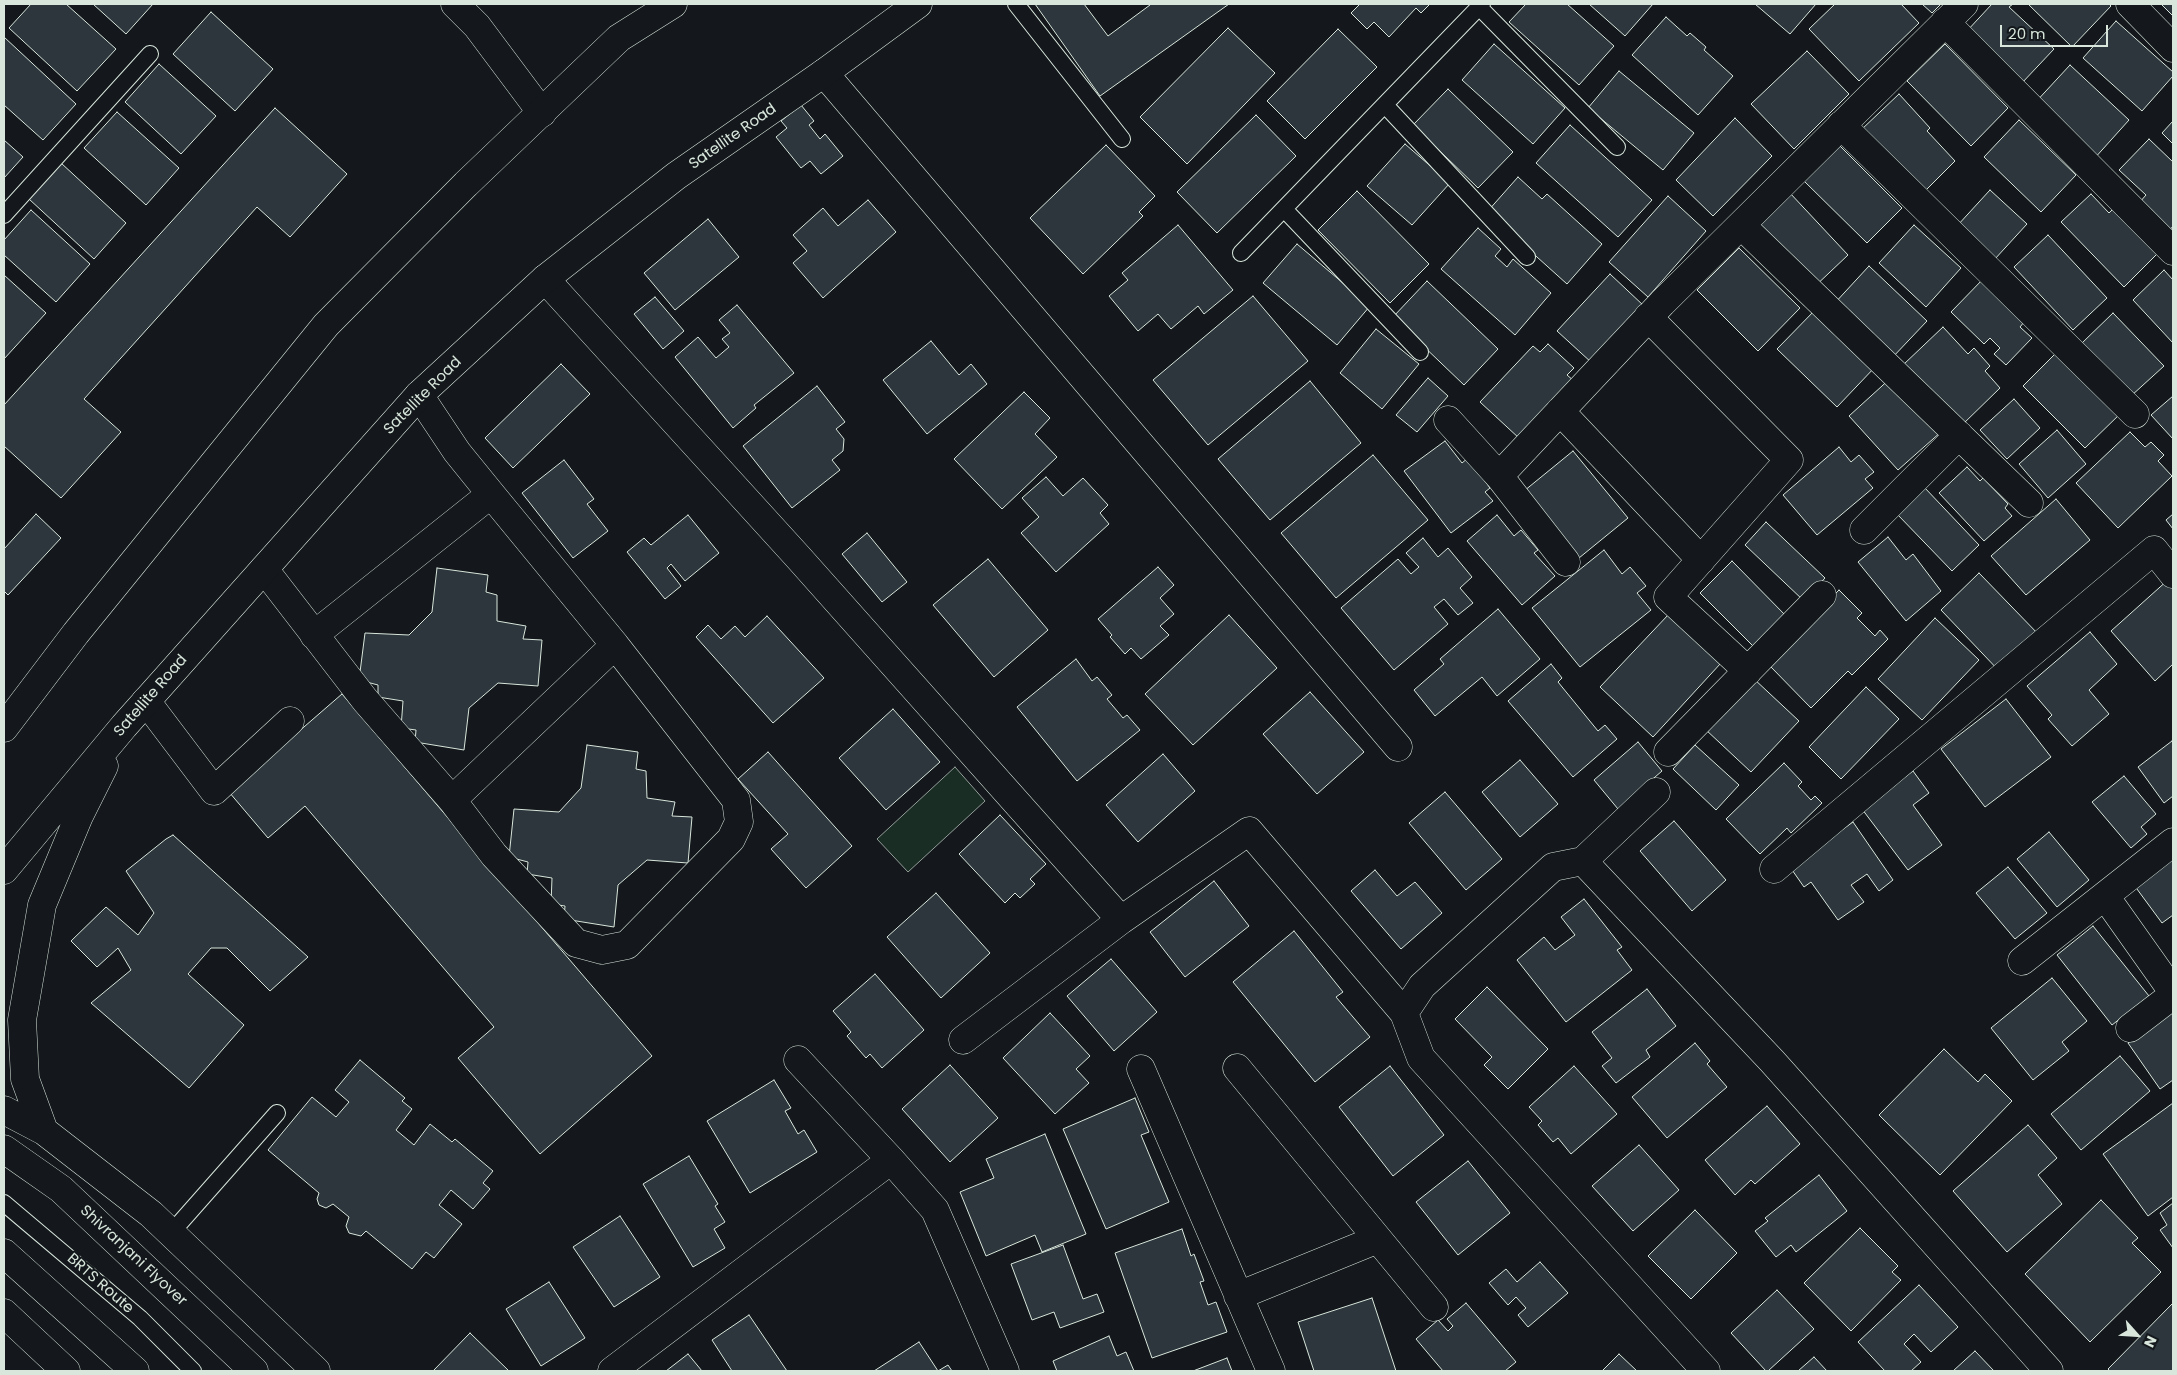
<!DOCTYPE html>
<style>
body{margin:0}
#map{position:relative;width:2177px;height:1375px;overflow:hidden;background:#14181c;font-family:Poppins,sans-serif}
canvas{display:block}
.frame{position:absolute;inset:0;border:5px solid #d8e6dc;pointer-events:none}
.north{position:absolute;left:2112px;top:1310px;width:50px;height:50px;-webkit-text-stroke:4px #14181c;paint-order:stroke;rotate:116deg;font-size:14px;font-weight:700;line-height:20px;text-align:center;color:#d8e6dc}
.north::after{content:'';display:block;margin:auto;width:18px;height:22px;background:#d8e6dc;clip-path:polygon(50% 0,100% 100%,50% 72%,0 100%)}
.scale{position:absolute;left:2000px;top:25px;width:108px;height:22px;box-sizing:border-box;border:2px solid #d8e6dc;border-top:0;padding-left:6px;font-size:15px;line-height:18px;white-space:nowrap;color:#d8e6dc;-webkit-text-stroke:4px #14181c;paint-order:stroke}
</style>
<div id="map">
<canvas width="2177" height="1375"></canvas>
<div class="frame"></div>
<div class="north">N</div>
<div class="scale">20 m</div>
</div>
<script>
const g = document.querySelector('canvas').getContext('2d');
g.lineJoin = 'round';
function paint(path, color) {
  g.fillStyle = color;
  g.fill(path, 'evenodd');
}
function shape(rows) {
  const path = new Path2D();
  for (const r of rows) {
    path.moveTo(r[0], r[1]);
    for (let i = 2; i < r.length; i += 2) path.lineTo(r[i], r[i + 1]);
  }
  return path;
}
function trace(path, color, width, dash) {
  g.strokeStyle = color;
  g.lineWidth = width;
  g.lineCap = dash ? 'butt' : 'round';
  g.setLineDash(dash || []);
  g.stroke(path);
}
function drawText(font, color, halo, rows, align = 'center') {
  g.font = font + ' Poppins,sans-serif';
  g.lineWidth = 4;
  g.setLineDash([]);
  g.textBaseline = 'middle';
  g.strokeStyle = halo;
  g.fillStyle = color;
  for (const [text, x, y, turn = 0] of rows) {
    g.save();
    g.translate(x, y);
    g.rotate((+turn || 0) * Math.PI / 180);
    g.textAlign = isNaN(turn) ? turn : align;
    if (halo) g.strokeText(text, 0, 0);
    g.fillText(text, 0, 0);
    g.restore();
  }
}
const green = shape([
 [955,767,985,801,908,872,877,839,955,767]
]);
paint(green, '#1a2d24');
trace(green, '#939e99', 1);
const building = shape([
 [31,4,66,4,116,49,77,91,9,28,31,4],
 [93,4,153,4,126,34,93,4],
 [1035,4,1084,4,1108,36,1150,5,1149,4,1229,4,1100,96,1035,4],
 [1360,4,1430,4,1421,13,1416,8,1389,37,1374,22,1367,29,1351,13,1360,4],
 [1526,4,1567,4,1614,46,1579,85,1509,22,1526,4],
 [1589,4,1653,4,1625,36,1589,4],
 [1755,4,1816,4,1790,34,1755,4],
 [1835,4,1901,4,1919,23,1859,81,1809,29,1835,4],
 [1922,4,1941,4,1932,13,1922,4],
 [1992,4,2013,4,2009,7,2054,49,2021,84,1966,32,1992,4],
 [2028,4,2109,4,2111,6,2072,47,2028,4],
 [2161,4,2173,4,2173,16,2161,4],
 [211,12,273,69,235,111,173,54,211,12],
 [1666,17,1687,36,1690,33,1706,47,1704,50,1733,76,1698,115,1632,55,1666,17],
 [2116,21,2173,72,2173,76,2142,111,2083,58,2116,21],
 [1228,28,1275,73,1187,164,1140,117,1228,28],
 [1338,29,1377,67,1305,139,1267,101,1338,29],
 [4,37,76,104,43,140,4,105,4,37],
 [1494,44,1565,108,1533,144,1462,80,1494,44],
 [1945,44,2008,108,1971,146,1907,81,1945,44],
 [1807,51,1849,94,1794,149,1751,104,1807,51],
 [159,64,216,116,181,154,125,102,159,64],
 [2070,65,2129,120,2093,160,2033,105,2070,65],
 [1619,71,1694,133,1663,170,1588,108,1619,71],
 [1448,89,1513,152,1478,188,1413,125,1448,89],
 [1899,94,1930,128,1927,131,1955,161,1922,194,1861,130,1899,94],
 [801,105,814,121,809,125,820,139,825,134,843,156,821,174,810,161,801,168,776,137,787,128,781,121,801,105],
 [275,108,347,174,290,237,257,207,84,399,121,432,61,498,4,446,4,405,275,108],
 [117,112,179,168,146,205,84,148,117,112],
 [1256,115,1296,156,1217,233,1177,192,1256,115],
 [1735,118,1772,156,1713,216,1676,180,1735,118],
 [2019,120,2076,175,2041,212,1984,157,2019,120],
 [2173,121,2173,144,2162,133,2173,121],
 [1570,125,1652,200,1618,237,1536,163,1570,125],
 [2149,139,2173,162,2173,226,2169,231,2139,203,2146,195,2119,170,2149,139],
 [4,140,23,157,4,178,4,140],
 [1405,144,1450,183,1412,225,1367,186,1405,144],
 [1838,144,1902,208,1867,243,1803,180,1838,144],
 [1106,145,1155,196,1139,212,1143,216,1083,274,1030,218,1106,145],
 [61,163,126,223,94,259,29,199,61,163],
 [1518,177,1542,199,1547,194,1602,244,1567,284,1487,212,1518,177],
 [1990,190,2027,224,1994,260,1957,226,1990,190],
 [1357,191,1429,264,1390,303,1318,230,1357,191],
 [1789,192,1848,255,1811,290,1752,227,1789,192],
 [2091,194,2109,213,2113,209,2160,251,2124,287,2061,222,2091,194],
 [1668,196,1706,231,1648,297,1609,262,1668,196],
 [868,200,896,232,823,298,793,263,807,251,793,235,823,208,838,226,868,200],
 [31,210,90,264,56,302,4,255,4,240,31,210],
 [708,219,739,257,675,310,644,273,708,219],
 [1178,225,1233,290,1204,314,1198,306,1171,329,1158,314,1138,331,1109,296,1128,280,1122,273,1178,225],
 [1914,225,1961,268,1926,307,1879,263,1914,225],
 [1478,228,1501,249,1495,256,1507,267,1513,259,1551,293,1515,335,1441,269,1478,228],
 [2048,235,2107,298,2073,330,2014,267,2048,235],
 [1297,244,1370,306,1337,345,1263,283,1297,244],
 [1739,248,1800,308,1758,351,1697,290,1739,248],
 [1869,266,1927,321,1891,359,1833,305,1869,266],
 [2164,270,2173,280,2173,343,2133,300,2164,270],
 [1610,274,1644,306,1592,363,1557,331,1610,274],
 [4,275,46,313,4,359,4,275],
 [1986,276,2024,322,2020,327,2032,338,2006,365,1994,354,2000,348,1990,338,1984,344,1951,312,1986,276],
 [1427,281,1498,349,1464,385,1393,317,1427,281],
 [1253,296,1308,361,1208,445,1153,380,1253,296],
 [655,297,684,331,663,349,634,314,655,297],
 [737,305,794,373,754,405,756,408,733,428,675,357,698,337,716,358,729,347,722,339,730,333,719,320,737,305],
 [1817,308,1876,366,1837,407,1777,349,1817,308],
 [2113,313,2164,366,2131,396,2082,343,2113,313],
 [1943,327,1968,354,1974,348,1990,366,1985,371,2000,388,1961,426,1903,365,1943,327],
 [1376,329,1419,364,1382,409,1340,373,1376,329],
 [931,341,959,375,971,364,987,384,927,434,883,380,931,341],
 [1548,344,1574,368,1567,375,1574,381,1520,439,1480,402,1533,346,1540,352,1548,344],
 [2060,349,2122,412,2085,448,2023,386,2060,349],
 [561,364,590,394,513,468,485,438,561,364],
 [1893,376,1942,431,1898,470,1849,416,1893,376],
 [1428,378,1448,396,1417,432,1396,415,1428,378],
 [1310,381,1361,443,1270,520,1218,459,1310,381],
 [817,386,845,422,836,429,844,439,843,451,832,460,840,470,792,508,743,446,817,386],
 [1024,392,1050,418,1035,434,1057,457,1002,509,954,459,1024,392],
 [2173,396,2173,439,2151,415,2173,396],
 [2014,399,2040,428,2007,459,1980,430,2014,399],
 [2057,430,2086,464,2048,498,2019,464,2057,430],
 [2130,432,2145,447,2151,442,2164,455,2158,461,2172,476,2118,528,2076,483,2130,432],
 [1445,441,1462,463,1468,458,1490,488,1485,492,1493,501,1451,533,1404,471,1445,441],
 [1839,447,1851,462,1859,455,1874,472,1865,479,1873,488,1817,535,1783,495,1839,447],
 [1573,451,1628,518,1579,558,1524,491,1573,451],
 [1373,455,1428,520,1336,598,1281,533,1373,455],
 [564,460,594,499,587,504,608,531,573,558,522,493,564,460],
 [1967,467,1980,481,1983,478,2008,504,2005,508,2012,516,1984,541,1939,493,1967,467],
 [1046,477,1063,496,1083,478,1108,505,1100,513,1109,524,1056,572,1021,533,1039,517,1022,498,1046,477],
 [1924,487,1979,545,1952,571,1897,514,1924,487],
 [2056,499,2090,540,2026,595,1991,556,2056,499],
 [36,514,61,538,8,595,4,591,4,549,36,514],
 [2173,514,2173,529,2166,520,2173,514],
 [688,515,719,553,685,581,671,564,667,568,681,586,665,599,627,552,644,538,651,545,688,515],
 [1497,515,1514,536,1521,530,1538,550,1534,553,1555,576,1522,605,1467,541,1497,515],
 [1766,522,1825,578,1804,601,1745,545,1766,522],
 [867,533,907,582,882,602,842,554,867,533],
 [1888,537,1906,560,1913,554,1941,591,1906,621,1858,562,1888,537],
 [1423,538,1438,557,1448,548,1472,577,1460,588,1473,603,1458,615,1444,599,1434,607,1448,624,1394,670,1341,608,1398,559,1411,574,1419,567,1406,553,1423,538],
 [1604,550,1622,574,1630,567,1646,586,1637,593,1651,610,1580,667,1532,608,1604,550],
 [988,559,1048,630,994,677,933,605,988,559],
 [1732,561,1788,618,1757,650,1700,593,1732,561],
 [1158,567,1174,585,1160,598,1174,614,1160,626,1169,635,1141,659,1131,648,1125,654,1110,637,1112,635,1098,619,1158,567],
 [437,568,488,575,486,592,497,595,497,621,526,626,523,639,542,640,538,686,498,683,469,708,464,750,415,742,416,730,401,728,403,701,378,697,378,685,359,680,365,633,409,635,432,612,437,568],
 [1979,573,2041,637,2002,674,1941,610,1979,573],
 [2169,579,2173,584,2173,664,2155,681,2111,631,2169,579],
 [1839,590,1862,613,1857,618,1875,636,1880,630,1888,639,1852,675,1848,671,1811,708,1770,666,1801,629,1839,590],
 [1498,609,1540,659,1497,696,1482,677,1435,716,1414,690,1444,664,1440,659,1498,609],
 [1669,614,1721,663,1653,737,1600,687,1669,614],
 [1229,615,1277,668,1193,745,1145,694,1229,615],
 [767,616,824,678,773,723,696,637,708,625,721,639,735,626,745,637,767,616],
 [1935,618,1979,660,1922,720,1878,679,1935,618],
 [2090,632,2117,664,2089,690,2109,714,2072,746,2048,719,2052,715,2027,686,2090,632],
 [1076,659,1092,681,1097,677,1112,695,1107,699,1123,718,1127,715,1140,730,1077,781,1017,707,1076,659],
 [1551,664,1562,678,1558,682,1598,731,1605,725,1617,739,1573,777,1508,701,1551,664],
 [1753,678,1799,721,1751,772,1705,729,1753,678],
 [1866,687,1899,719,1841,779,1809,747,1866,687],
 [1310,692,1364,752,1317,794,1263,734,1310,692],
 [342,694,652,1056,540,1154,458,1058,494,1027,305,806,268,838,229,792,342,694],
 [2006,699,2051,757,1985,807,1941,749,2006,699],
 [893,709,940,762,886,810,839,758,893,709],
 [2172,741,2173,743,2173,796,2164,803,2138,767,2172,741],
 [1638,742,1662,771,1618,809,1594,780,1638,742],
 [587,745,638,752,636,769,646,771,647,798,675,802,672,816,692,817,688,863,647,860,618,885,614,927,564,919,565,906,551,904,552,878,527,874,528,862,509,857,514,809,559,812,581,788,587,745],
 [1695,745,1739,785,1716,810,1673,769,1695,745],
 [768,752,852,846,806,888,771,849,788,834,738,779,768,752],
 [1163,754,1195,791,1138,842,1106,805,1163,754],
 [1520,760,1558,804,1520,837,1482,792,1520,760],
 [1784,763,1802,782,1798,786,1811,800,1815,796,1822,803,1791,833,1787,828,1760,854,1726,819,1784,763],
 [1913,771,1929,793,1913,805,1942,845,1908,870,1862,809,1913,771],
 [2124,776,2156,814,2141,827,2147,834,2131,848,2092,802,2124,776],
 [1445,792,1502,859,1466,890,1409,823,1445,792],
 [1000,815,1046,864,1030,879,1035,884,1020,898,1015,893,1005,903,959,854,1000,815],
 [1674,821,1726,880,1692,911,1640,851,1674,821],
 [1853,822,1893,880,1879,891,1867,874,1851,885,1864,902,1838,920,1811,882,1804,887,1790,867,1853,822],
 [2049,832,2089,880,2057,907,2017,859,2049,832],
 [173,835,308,957,270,991,227,948,211,948,188,974,244,1025,189,1088,91,1003,131,970,118,948,97,967,71,941,106,907,138,935,154,913,126,871,166,839,173,835],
 [2173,855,2173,915,2162,923,2134,885,2173,855],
 [2008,867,2047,913,2015,939,1976,893,2008,867],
 [1375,870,1397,896,1415,882,1442,913,1401,949,1351,891,1375,870],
 [1214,881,1249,926,1185,977,1150,932,1214,881],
 [936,893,990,953,941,998,887,937,936,893],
 [1584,899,1622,947,1617,950,1632,970,1566,1022,1517,960,1544,937,1555,950,1575,935,1561,917,1584,899],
 [2093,926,2149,996,2112,1025,2057,955,2093,926],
 [1294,931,1343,992,1336,997,1370,1037,1315,1082,1233,982,1294,931],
 [1111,959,1157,1012,1114,1051,1067,996,1111,959],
 [875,974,924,1030,882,1068,870,1054,866,1058,847,1036,851,1032,833,1011,875,974],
 [2052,978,2087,1021,2062,1042,2069,1051,2033,1080,1991,1028,2052,978],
 [1487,987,1548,1049,1508,1089,1484,1065,1492,1057,1455,1019,1487,987],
 [1647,989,1676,1026,1646,1050,1650,1057,1616,1083,1602,1066,1612,1058,1592,1032,1647,989],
 [2173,1010,2173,1080,2160,1089,2128,1043,2173,1010],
 [1050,1013,1090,1056,1076,1069,1089,1083,1055,1114,1003,1058,1050,1013],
 [1695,1043,1710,1061,1707,1064,1727,1087,1667,1138,1632,1097,1695,1043],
 [1944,1049,1978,1082,1985,1074,2012,1101,1940,1175,1879,1115,1944,1049],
 [2120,1056,2150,1091,2081,1150,2051,1114,2120,1056],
 [360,1060,405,1098,402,1101,412,1109,396,1130,414,1145,430,1124,452,1142,455,1139,493,1171,483,1183,490,1189,473,1209,451,1190,439,1205,462,1224,434,1258,426,1252,412,1269,366,1231,361,1236,349,1233,346,1226,349,1217,333,1204,326,1208,319,1205,317,1199,319,1193,268,1150,312,1097,336,1117,349,1102,335,1090,360,1060],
 [950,1065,998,1118,950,1162,902,1109,950,1065],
 [1390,1066,1444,1135,1393,1176,1339,1107,1390,1066],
 [1574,1066,1617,1114,1571,1154,1558,1138,1553,1142,1538,1125,1542,1121,1529,1107,1574,1066],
 [774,1080,791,1108,785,1111,798,1134,804,1130,817,1152,750,1193,707,1121,774,1080],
 [1135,1098,1149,1132,1141,1135,1169,1202,1106,1229,1063,1129,1135,1098],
 [2173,1103,2173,1197,2148,1216,2103,1154,2173,1103],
 [1767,1106,1800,1144,1755,1184,1751,1180,1735,1195,1705,1160,1767,1106],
 [2028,1125,2057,1158,2038,1175,2062,1204,2007,1252,1953,1191,2028,1125],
 [1045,1134,1086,1234,1042,1252,1035,1235,986,1256,960,1192,994,1178,986,1159,1045,1134],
 [1639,1145,1679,1190,1633,1231,1592,1186,1639,1145],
 [689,1156,718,1204,715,1206,725,1222,714,1229,725,1248,693,1267,643,1184,689,1156],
 [1468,1161,1510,1213,1458,1255,1416,1202,1468,1161],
 [1819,1175,1847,1211,1796,1252,1791,1245,1776,1257,1755,1231,1768,1221,1765,1218,1819,1175],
 [2101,1200,2138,1238,2132,1243,2161,1272,2090,1342,2025,1274,2101,1200],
 [2173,1203,2173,1248,2160,1230,2167,1225,2160,1213,2173,1203],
 [1695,1210,1737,1253,1691,1299,1648,1256,1695,1210],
 [620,1216,660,1277,614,1307,573,1247,620,1216],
 [1860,1228,1898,1266,1892,1272,1901,1280,1851,1331,1804,1283,1860,1228],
 [1182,1229,1191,1256,1194,1254,1204,1281,1200,1282,1208,1305,1216,1302,1227,1332,1152,1358,1115,1253,1182,1229],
 [1063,1245,1083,1299,1097,1294,1104,1312,1060,1328,1054,1312,1032,1320,1011,1264,1063,1245],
 [1540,1262,1568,1293,1528,1327,1518,1315,1526,1308,1516,1297,1508,1305,1489,1283,1506,1269,1517,1282,1540,1262],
 [549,1282,585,1338,541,1366,506,1309,549,1282],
 [1919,1285,1958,1327,1931,1352,1914,1334,1904,1344,1921,1362,1911,1371,1885,1371,1858,1342,1919,1285],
 [1777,1290,1814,1329,1768,1371,1766,1371,1731,1333,1777,1290],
 [1372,1298,1396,1371,1314,1371,1298,1322,1372,1298],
 [1466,1303,1516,1362,1505,1371,1443,1371,1416,1339,1438,1320,1448,1331,1453,1326,1447,1319,1466,1303],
 [2173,1303,2173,1371,2110,1371,2108,1369,2173,1303],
 [749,1315,787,1371,732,1371,712,1340,749,1315],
 [470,1333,509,1371,433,1371,470,1333],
 [1109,1336,1117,1356,1126,1352,1134,1371,1057,1371,1053,1361,1109,1336],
 [919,1342,938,1371,948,1365,952,1371,874,1371,919,1342],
 [1975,1351,1994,1371,1953,1371,1975,1351],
 [688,1354,702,1371,666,1371,688,1354],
 [1619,1354,1637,1371,1602,1371,1619,1354],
 [1814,1357,1827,1371,1798,1371,1814,1357],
 [1227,1358,1232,1371,1193,1371,1227,1358]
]);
paint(building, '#2c363c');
trace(building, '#d8e6dc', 1);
const lane = shape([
 [1016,4,1122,139],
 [1479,7,1617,147],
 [1385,105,1527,257],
 [1284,209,1420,352],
 [4,215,150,54],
 [1241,253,1482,4],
 [4,1203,140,1318,193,1371],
 [171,1233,277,1113]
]);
const street = shape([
 [455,4,477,26,542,113],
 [2130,4,2173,48],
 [1945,22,2173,251],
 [824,73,1398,747],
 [1841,125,2135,414],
 [1741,225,2029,503],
 [545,279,798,557,1121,920],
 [1648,317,1789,460,1668,597,1748,671],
 [1560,411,1701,560],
 [1448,420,1499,476,1566,562],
 [1499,476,1662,303,1964,4],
 [1864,530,1959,435],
 [264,569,365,700,452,800,494,855,576,943,602,950,627,945,731,839,739,822,736,800,615,645,491,494,457,452,419,395],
 [314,635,491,494],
 [146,701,214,791,290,721],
 [1668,752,1822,595],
 [452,800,615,645],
 [1583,861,1656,792],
 [1774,869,2154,550,2173,574],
 [2105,896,2173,992],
 [2022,961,2173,842],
 [2130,1028,2173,995],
 [963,1040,1121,920,1249,831,1404,1013],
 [798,1060,891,1160],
 [1237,1068,1434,1307],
 [1141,1069,1271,1371],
 [1238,1296,1378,1239],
 [612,1371,891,1160,935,1210,1005,1371],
 [1706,1371,1421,1058,1404,1013,1422,986,1553,867,1583,861,1772,1061,2049,1371]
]);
const secondary = shape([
 [4,728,76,633,326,325,466,184,619,38,673,4],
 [104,766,79,816,42,905,22,1020,25,1079,44,1131,151,1214,316,1371],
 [4,870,124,726,419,395,545,279,676,176,824,73,918,4],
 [4,1110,44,1131],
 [4,1313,66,1371]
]);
const primary = shape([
 [4,1149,61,1189,254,1371],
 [4,1253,135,1371]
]);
trace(lane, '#d8e6dc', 18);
trace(street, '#d8e6dc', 29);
trace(secondary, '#d8e6dc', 29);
trace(primary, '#d8e6dc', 29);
trace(lane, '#14181c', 16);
trace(street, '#14181c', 28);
trace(secondary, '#14181c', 28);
trace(primary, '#14181c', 28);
drawText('15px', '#d8e6dc', '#14181c', [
 ["Satellite Road",733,137,-35],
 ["Satellite Road",423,396,-45],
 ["Satellite Road",151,696,-49],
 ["Shivranjani Flyover",133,1256,43],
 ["BRTS Route",100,1284,41]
]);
</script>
